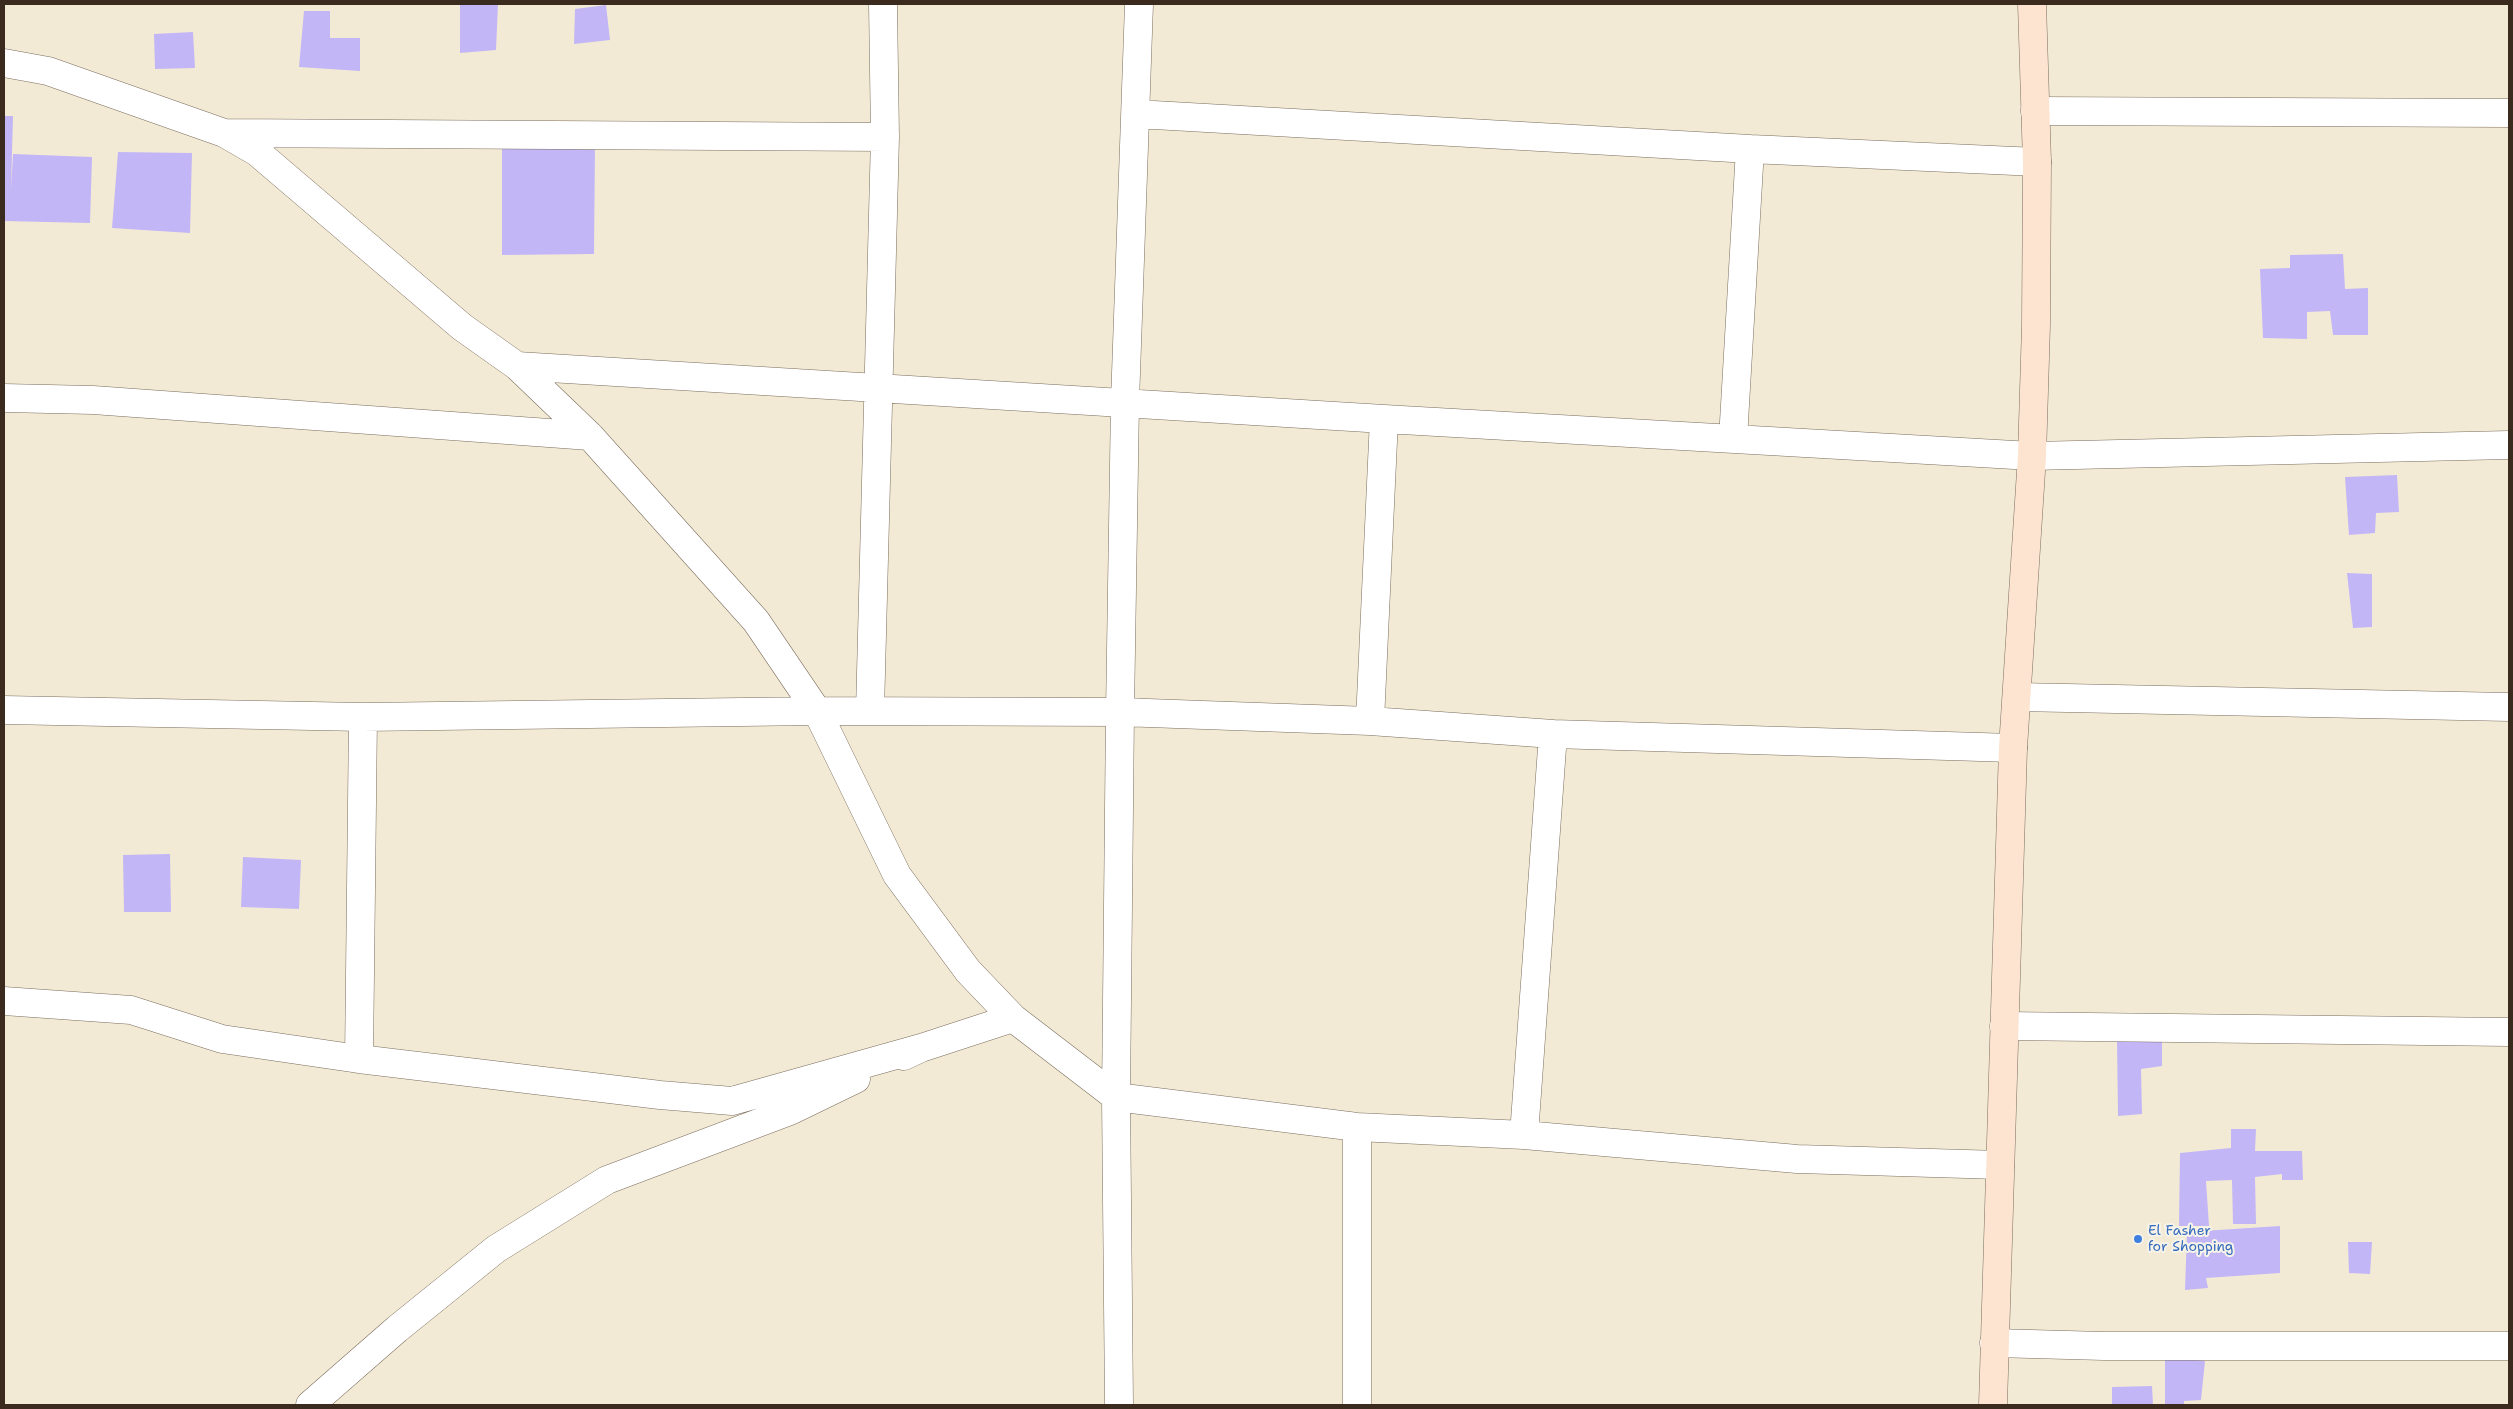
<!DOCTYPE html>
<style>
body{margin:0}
#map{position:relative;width:2513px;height:1409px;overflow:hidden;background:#f3ead5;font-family:"Shantell Sans",sans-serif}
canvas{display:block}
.frame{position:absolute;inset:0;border:5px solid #3b2a1e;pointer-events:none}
</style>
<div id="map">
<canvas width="2513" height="1409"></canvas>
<div class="frame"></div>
</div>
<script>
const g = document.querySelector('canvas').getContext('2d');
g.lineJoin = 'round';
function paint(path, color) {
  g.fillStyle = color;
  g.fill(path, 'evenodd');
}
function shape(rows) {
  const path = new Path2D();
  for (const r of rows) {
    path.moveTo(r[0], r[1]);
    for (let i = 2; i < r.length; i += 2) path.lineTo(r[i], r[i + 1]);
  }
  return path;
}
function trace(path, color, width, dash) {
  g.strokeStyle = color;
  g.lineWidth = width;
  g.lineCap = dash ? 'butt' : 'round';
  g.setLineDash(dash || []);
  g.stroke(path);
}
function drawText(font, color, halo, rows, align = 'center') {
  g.font = font + ' "Shantell Sans",sans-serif';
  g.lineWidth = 4;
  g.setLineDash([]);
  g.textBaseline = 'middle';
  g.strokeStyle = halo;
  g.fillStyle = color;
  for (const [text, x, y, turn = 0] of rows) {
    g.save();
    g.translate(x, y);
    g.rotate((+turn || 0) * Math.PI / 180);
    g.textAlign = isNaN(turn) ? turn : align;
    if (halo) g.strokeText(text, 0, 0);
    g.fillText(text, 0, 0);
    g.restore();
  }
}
paint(shape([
 [460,4,498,4,496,50,460,53],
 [606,5,610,40,574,44,575,9],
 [304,11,330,11,330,38,360,38,360,71,299,67],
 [193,32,195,68,155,69,154,34],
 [4,116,13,116,11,191,13,154,92,157,90,223,4,221],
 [502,143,595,143,594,254,502,255],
 [118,152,192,153,190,233,112,228],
 [2343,254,2345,289,2368,288,2368,335,2333,335,2330,311,2307,312,2307,339,2263,338,2260,269,2290,268,2290,255],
 [2397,475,2399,512,2376,513,2375,533,2349,535,2345,477],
 [2347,573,2372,574,2372,627,2353,628],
 [170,854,171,912,124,912,123,855],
 [243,857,301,860,299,909,241,907],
 [2162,1037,2162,1066,2141,1069,2142,1114,2118,1116,2117,1040],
 [2231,1129,2256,1129,2255,1151,2302,1151,2303,1180,2282,1180,2282,1174,2255,1177,2256,1224,2233,1224,2232,1180,2206,1181,2209,1226,2179,1226,2180,1153,2231,1148],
 [2280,1226,2280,1273,2206,1278,2208,1288,2185,1290,2187,1232],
 [2348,1242,2372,1242,2370,1274,2349,1273],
 [2165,1356,2205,1361,2201,1400,2184,1401,2184,1405,2165,1405],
 [2152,1386,2153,1405,2112,1405,2112,1387]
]), '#c2b6f7');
const street = shape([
 [4,63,48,71,224,133,257,152,462,327,517,366,590,436,756,621,817,711,897,875,968,971,1013,1018,1116,1097,1357,1127,1524,1135,1797,1159,2000,1165],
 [2035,111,2509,113],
 [1136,114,1750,149,2037,162],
 [224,133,885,137],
 [517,366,1384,419,2032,456,2509,445],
 [4,398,93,400,590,436],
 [1733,439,1750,149],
 [2017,697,2509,707],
 [4,710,363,717,817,711,1120,712,1370,721,1553,734,2013,748],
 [870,711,885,137,883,4],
 [1370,721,1384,419],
 [4,1001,131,1010,222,1039,359,1059,660,1095,732,1101,921,1048],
 [2004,1026,2509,1032],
 [904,1056,921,1048,1013,1018],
 [359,1059,363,717],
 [1524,1135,1553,734],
 [1994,1343,2104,1346,2509,1346],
 [310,1405,397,1329,496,1249,607,1180,790,1111,856,1079],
 [1119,1405,1116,1097,1120,712,1125,402,1139,4],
 [1357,1405,1357,1127]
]);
const secondary = shape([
 [1993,1405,2013,748,2032,456,2036,325,2037,162,2032,4]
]);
trace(street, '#7b6d5e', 29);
trace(secondary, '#7b6d5e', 29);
trace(street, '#fff', 28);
trace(secondary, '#fde4d1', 28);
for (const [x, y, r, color] of [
 [2138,1239,5,"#3f7fe0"]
]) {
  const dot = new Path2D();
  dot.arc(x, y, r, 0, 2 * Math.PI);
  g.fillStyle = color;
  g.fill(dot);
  trace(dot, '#f7f3e8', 2);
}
drawText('14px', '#366cbe', '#f7f3e8', [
 ["El Fasher",2148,1231],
 ["for Shopping",2148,1247]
], 'left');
</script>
